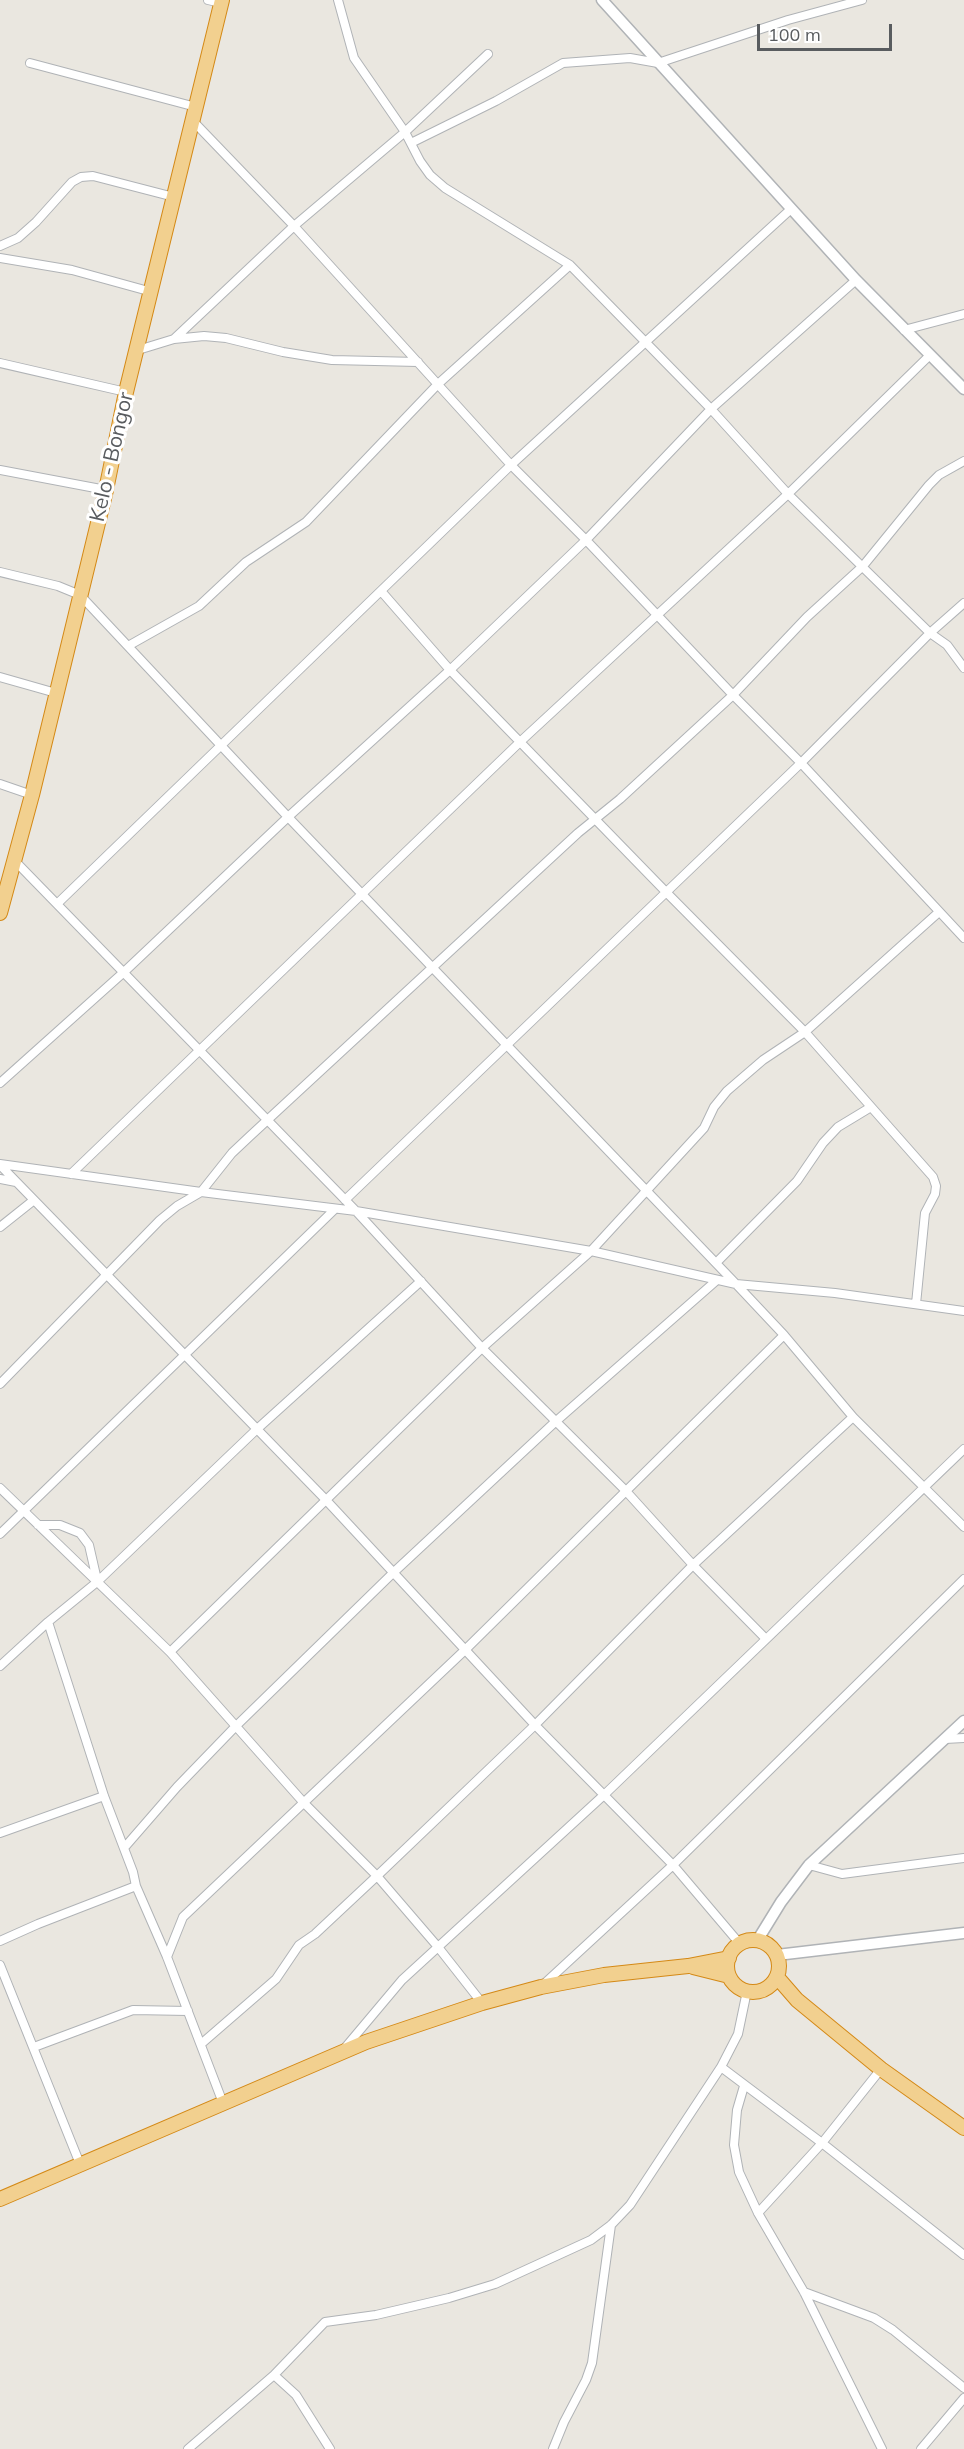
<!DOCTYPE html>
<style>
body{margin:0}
#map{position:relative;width:964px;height:2449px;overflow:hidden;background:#eae7e0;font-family:Mulish,sans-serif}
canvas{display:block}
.scale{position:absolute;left:757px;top:24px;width:135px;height:27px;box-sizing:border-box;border:3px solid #595c5f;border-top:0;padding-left:8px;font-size:18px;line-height:21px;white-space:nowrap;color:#595c5f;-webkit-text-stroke:4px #fff;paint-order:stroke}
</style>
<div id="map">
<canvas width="964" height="2449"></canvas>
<div class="scale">100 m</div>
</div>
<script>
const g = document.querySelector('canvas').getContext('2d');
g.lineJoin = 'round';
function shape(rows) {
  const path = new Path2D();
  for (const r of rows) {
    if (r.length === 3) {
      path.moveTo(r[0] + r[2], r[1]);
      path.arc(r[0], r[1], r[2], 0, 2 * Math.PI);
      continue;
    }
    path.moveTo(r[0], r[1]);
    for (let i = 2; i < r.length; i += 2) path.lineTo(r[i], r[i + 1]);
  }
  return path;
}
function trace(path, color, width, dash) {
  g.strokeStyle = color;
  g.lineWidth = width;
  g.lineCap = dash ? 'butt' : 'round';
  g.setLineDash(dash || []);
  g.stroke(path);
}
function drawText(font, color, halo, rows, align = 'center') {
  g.font = font + ' Mulish,sans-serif';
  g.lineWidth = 6;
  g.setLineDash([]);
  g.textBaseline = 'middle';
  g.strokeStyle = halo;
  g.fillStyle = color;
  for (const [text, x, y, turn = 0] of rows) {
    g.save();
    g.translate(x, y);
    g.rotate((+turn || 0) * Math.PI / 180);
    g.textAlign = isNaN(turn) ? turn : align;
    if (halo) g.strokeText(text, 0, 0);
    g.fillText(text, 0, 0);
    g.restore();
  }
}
const street = shape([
 [208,0,221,3],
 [338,0,354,58,405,132,420,161,430,175,445,188,570,265,711,409,788,494,930,633,947,645,964,668],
 [30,63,196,107],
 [192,120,294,226,511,465,586,540,733,695,801,763,964,938],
 [411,143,496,101,563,63,630,58,658,63,788,20,862,0],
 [0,246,18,238,36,222,72,182,81,177,93,176,174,197],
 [0,258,72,270,152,292],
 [904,330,964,314],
 [174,339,204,336,226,338,283,352,332,360,418,362],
 [138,350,174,339,294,226,405,132,488,54],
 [0,363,126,392],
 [0,470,106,490],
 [0,572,58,586,80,595,288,817,736,1284,784,1335,853,1417,964,1527],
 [381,591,450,670,666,892,805,1032,933,1177,936,1186,935,1194,925,1213,916,1304],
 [128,646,199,606,246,562,306,522,438,384,570,265],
 [0,677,56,693],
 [0,784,32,795],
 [14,860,356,1211,482,1348,625,1490,693,1565,765,1638],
 [58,903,511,465,791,209],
 [0,1083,124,972,288,817,450,670,586,540,711,409,856,280],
 [0,1164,201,1192,356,1211,591,1251,736,1284,835,1293,964,1311],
 [0,1165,326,1500,535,1725,673,1865,740,1944],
 [71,1174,521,741,788,494,929,356],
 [0,1179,16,1182],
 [345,1200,801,763,930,633,964,603],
 [0,1227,34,1200],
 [716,1263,797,1181,823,1143,838,1127,871,1107],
 [0,1384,160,1220,177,1206,201,1192,232,1153,249,1137,578,833,620,799,733,695,807,617,863,566,929,485,939,475,964,461],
 [0,1488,170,1652,304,1803,377,1876,438,1947,482,2003],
 [38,1525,60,1525,80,1533,89,1545,97,1580],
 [0,1534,335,1209],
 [48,1622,104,1796,133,1872,136,1886,167,1957,223,2103],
 [170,1652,482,1348,591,1251,704,1128,714,1107,727,1091,763,1060,805,1032,939,912],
 [0,1666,48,1622,97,1582,256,1430,421,1281],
 [945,1739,964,1738],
 [0,1833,104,1796],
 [124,1848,177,1787,235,1727,394,1572,554,1423,717,1280],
 [809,1865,842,1874,964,1858],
 [0,1941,38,1924,136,1886],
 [167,1957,183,1917,466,1649,784,1335],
 [0,1965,80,2164],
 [544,1984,673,1865,964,1579],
 [201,2044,276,1979,299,1945,315,1934,377,1876,535,1725,693,1565,853,1417],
 [34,2047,133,2010,188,2011],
 [344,2049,402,1980,605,1794,964,1449],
 [721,2067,822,2143,964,2255],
 [744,2086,737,2110,734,2145,739,2172,758,2213,804,2292,882,2449],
 [758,2213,822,2143,881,2069],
 [804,2292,874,2318,893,2330,964,2388],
 [274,2375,296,2395,330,2449],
 [188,2449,274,2375,325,2322,376,2315,449,2298,495,2284,591,2240,611,2225,630,2205,721,2067,738,2034,747,1991],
 [553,2449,564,2422,586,2380,592,2363,611,2225],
 [921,2449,964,2398]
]);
const secondary = shape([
 [602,0,856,280,964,389],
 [757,1941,781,1902,809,1865,964,1721],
 [777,1955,964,1933]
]);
const highway = shape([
 [0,913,32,795,106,490,126,392,222,0],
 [753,1966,26],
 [693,1967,729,1976],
 [777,1977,797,2000,881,2069,964,2128],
 [0,2199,366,2042,482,2003,541,1987,604,1975,688,1966,729,1958]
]);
trace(street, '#b0b3b6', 10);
trace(secondary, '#b0b3b6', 13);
trace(highway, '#d48916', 16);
trace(street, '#fff', 8);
trace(secondary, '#fff', 10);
trace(highway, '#f2d08f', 14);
drawText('21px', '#595c5f', '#fff', [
 ["Kelo - Bongor",112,457,-77]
]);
</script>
